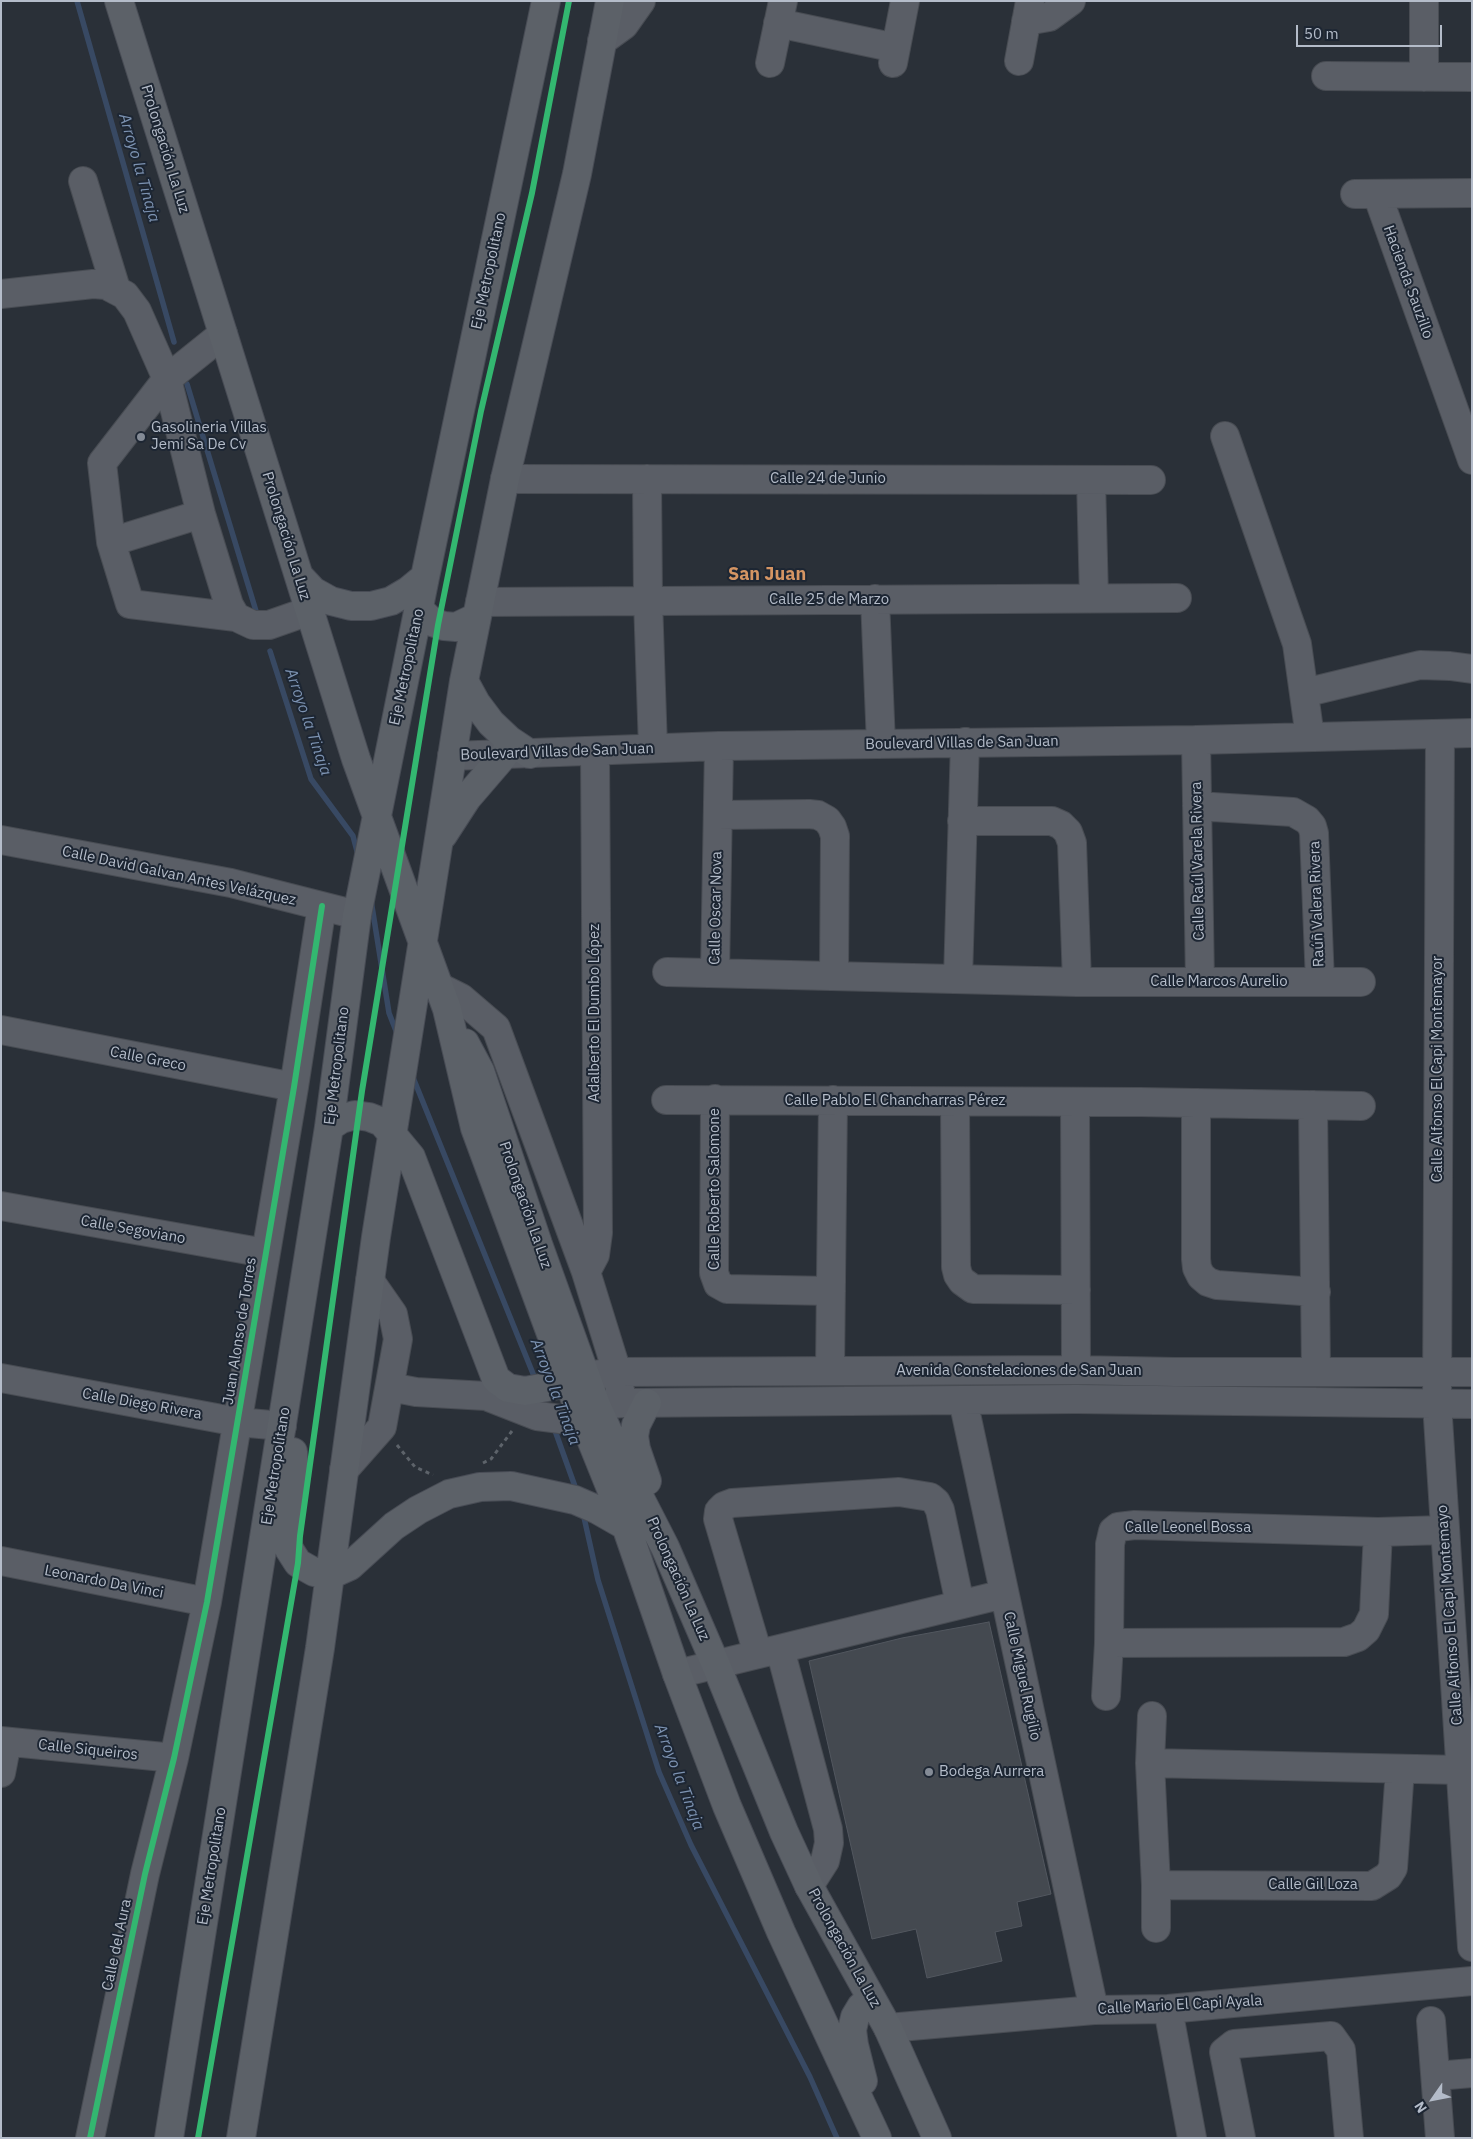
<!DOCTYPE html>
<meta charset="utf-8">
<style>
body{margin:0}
#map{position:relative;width:1473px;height:2139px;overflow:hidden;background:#2a3038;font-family:"IBM Plex Sans",sans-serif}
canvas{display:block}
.frame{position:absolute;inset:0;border:2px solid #b4bcc9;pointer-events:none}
.north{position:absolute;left:1408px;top:2074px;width:50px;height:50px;-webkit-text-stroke:4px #1d2633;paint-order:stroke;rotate:237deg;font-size:14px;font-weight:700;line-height:20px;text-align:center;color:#b4bcc9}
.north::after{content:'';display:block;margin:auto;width:18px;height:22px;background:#b4bcc9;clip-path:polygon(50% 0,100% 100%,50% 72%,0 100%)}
.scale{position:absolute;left:1296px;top:25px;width:146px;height:22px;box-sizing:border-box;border:2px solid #b4bcc9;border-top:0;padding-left:6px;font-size:15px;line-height:18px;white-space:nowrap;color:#b4bcc9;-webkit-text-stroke:4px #1d2633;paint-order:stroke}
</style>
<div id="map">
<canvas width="1473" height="2139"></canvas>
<div class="frame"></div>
<div class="north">N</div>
<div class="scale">50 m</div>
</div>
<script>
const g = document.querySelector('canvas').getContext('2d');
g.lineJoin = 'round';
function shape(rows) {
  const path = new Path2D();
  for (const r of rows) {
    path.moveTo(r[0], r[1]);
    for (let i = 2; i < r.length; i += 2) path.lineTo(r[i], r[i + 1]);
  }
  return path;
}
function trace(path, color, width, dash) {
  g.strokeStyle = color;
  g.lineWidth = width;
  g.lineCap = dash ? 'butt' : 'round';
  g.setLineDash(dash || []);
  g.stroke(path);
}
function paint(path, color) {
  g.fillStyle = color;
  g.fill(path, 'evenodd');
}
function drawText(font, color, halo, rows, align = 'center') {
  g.font = font + ' "IBM Plex Sans",sans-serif';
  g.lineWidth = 4;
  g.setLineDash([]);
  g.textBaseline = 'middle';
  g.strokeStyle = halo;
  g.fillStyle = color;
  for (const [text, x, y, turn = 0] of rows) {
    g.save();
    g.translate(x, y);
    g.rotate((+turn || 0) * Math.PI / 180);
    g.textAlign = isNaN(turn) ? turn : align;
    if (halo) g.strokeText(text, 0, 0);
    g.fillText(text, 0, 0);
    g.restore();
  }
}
trace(shape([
 [77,1,174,342],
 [187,384,256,611],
 [270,651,311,779,353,836,358,855],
 [371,900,389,1013,398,1036],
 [412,1075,536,1381],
 [553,1425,577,1492],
 [583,1513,598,1580,659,1772,691,1845,810,2077,837,2138]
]), '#384963', 5.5);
const building = shape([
 [989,1622,1051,1894,1017,1902,1022,1926,995,1932,1002,1961,927,1978,916,1929,872,1939,809,1661,902,1638,989,1622]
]);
paint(building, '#444950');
trace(building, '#52575f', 1);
const minor = shape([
 [1424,1,1424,77],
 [1026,21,1049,17,1071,1],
 [778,23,896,48],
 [602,41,624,25,641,1],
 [1019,61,1030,1],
 [770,63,783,1],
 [893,63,905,1],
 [1326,76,1472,77],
 [83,181,116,289],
 [1355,194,1472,193],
 [1377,194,1472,460],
 [1,294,93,284,106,285,125,295,137,311,167,379,201,514,229,605,236,617,253,625,269,625,309,611],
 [223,334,167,379,102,463,111,542,130,604,236,617],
 [1225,436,1297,644,1310,737],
 [505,479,1151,480],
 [647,479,648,600,653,748],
 [1091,480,1094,598],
 [111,542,201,514],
 [875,599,881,744],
 [480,602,1177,598],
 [1304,693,1420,665,1450,666,1472,669],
 [1440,734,1437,1403,1472,1947],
 [1196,740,1200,982],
 [452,756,719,746,1196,740,1472,733],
 [1197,806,1293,812,1307,820,1312,826,1314,833,1320,982],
 [718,815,809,814,818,815,827,820,832,827,835,836,834,976],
 [962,821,1052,821,1061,825,1068,832,1072,843,1077,982],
 [1,840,231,883,357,915],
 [667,972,1077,982,1361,982],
 [715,973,719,746],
 [958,979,965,742],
 [439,987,461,998,496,1028,586,1272,617,1372,620,1390],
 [1,1030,294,1087],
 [715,1099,714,1273,718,1284,727,1289,831,1291],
 [666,1100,1140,1102,1361,1106],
 [955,1102,956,1267,958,1275,962,1281,973,1289,1076,1290],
 [1075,1102,1076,1370],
 [1196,1103,1196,1259,1197,1268,1201,1276,1208,1282,1217,1285,1316,1292],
 [1313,1105,1316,1372],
 [1,1206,265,1253],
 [586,1272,595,1255,598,1233,595,751],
 [830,1371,833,1100],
 [1,1378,238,1422,282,1426],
 [569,1383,586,1376,617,1372,1076,1370,1175,1372,1472,1372],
 [390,1387,416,1392,486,1396,508,1388],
 [486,1396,537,1416,584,1422],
 [963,1400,1094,2010],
 [578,1407,623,1403,1076,1399,1472,1404],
 [344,1470,382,1427,398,1339,393,1314,370,1281],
 [1,1561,207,1602],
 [1109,1643,1344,1642,1358,1637,1366,1630,1374,1614,1378,1532],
 [780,1649,828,1829,829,1843,825,1861,809,1886],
 [758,1654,718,1519,719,1511,724,1506,732,1503,899,1492,930,1497,936,1502,940,1510,960,1604],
 [677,1674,1004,1594],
 [1106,1696,1109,1643,1110,1544,1113,1531,1118,1527,1135,1525,1378,1532,1444,1530],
 [1152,1716,1150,1763,1156,1885,1156,1928],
 [1,1741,174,1758],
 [1150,1763,1460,1770],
 [1,1773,7,1742],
 [1156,1885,1372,1886,1388,1876,1393,1868,1400,1769],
 [1168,2009,1192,2138],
 [1431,2021,1440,2138],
 [888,2028,1094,2010,1168,2009,1472,1981],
 [1436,2076,1472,2073],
 [90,2138,145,1874,174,1758,207,1602,294,1087,322,906],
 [1241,2138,1224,2052,1234,2044,1331,2036,1341,2050,1349,2138]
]);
const major = shape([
 [119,1,356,759,447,1009,475,1128,578,1407,626,1526,677,1674,727,1806,781,1932,877,2138],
 [299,576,313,591,331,601,351,606,371,606,391,601,408,591,425,577],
 [419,609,432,622,444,626,456,627,477,617],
 [464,681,476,703,491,723,509,740,530,754],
 [443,835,467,798,504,755],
 [465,1043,480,1071,538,1244,596,1405,623,1465,665,1547,716,1665,784,1832,809,1886,888,2028,937,2138],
 [329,1127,341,1119,355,1115,369,1117,382,1122,411,1157,496,1379,508,1388,525,1391,569,1383],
 [647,1403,636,1425,634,1436,636,1449,647,1481],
 [293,1452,294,1470,286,1534,289,1549,298,1563,314,1572,330,1575,350,1566,394,1526,418,1510,449,1494,480,1487,511,1486,575,1500,598,1510,626,1526],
 [863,2081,854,2045,852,2030,855,2017,861,2007,871,1999],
 [169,2138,329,1127,357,915,425,577,546,1],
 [241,2138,320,1648,376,1237,464,681,505,479,577,174,610,1]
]);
trace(minor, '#484c53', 30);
trace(major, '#484c55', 30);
trace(shape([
 [397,1445,415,1467,433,1475],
 [483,1463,491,1459,512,1431]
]), '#5d636a', 3, [4, 4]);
trace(minor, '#5a5e66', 28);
trace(major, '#5c6168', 28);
trace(shape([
 [90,2138,145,1874,174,1758,207,1602,294,1087,322,906],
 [198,2138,298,1563,300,1536,362,1091,438,625,481,411,532,193,569,1]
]), '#33b770', 6);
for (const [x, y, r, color] of [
 [141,437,5,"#848b96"],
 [929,1772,5,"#848b96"]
]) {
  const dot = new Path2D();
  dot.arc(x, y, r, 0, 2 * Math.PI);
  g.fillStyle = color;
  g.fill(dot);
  trace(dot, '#1d2633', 2);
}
drawText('15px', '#b4bcc9', '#1d2633', [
 ["Prolongación La Luz",165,149,73],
 ["Eje Metropolitano",489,271,-78],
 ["Hacienda Sauzillo",1408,282,70],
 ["Calle 24 de Junio",828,479],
 ["Prolongación La Luz",286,536,73],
 ["Calle 25 de Marzo",829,600],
 ["Eje Metropolitano",407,667,-78],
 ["Boulevard Villas de San Juan",962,743,-1],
 ["Boulevard Villas de San Juan",557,752,-2],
 ["Calle Raúl Varela Rivera",1198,861,-91],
 ["Calle David Galvan Antes Velázquez",179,876,12],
 ["Raúñ Valera Rivera",1317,904,-92],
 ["Calle Oscar Nova",716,908,-89],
 ["Calle Marcos Aurelio",1219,982],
 ["Adalberto El Dumbo López",595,1013,-90],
 ["Calle Greco",148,1059,11],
 ["Eje Metropolitano",337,1066,-83],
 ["Calle Alfonso El Capi Montemayor",1438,1069,-90],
 ["Calle Pablo El Chancharras Pérez",895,1101],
 ["Calle Roberto Salomone",715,1189,-90],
 ["Prolongación La Luz",525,1205,71],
 ["Calle Segoviano",133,1230,10],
 ["Juan Alonso de Torres",240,1331,-81],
 ["Avenida Constelaciones de San Juan",1019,1371],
 ["Calle Diego Rivera",142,1404,10],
 ["Eje Metropolitano",276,1466,-81],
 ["Calle Leonel Bossa",1188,1528],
 ["Prolongación La Luz",678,1579,66],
 ["Leonardo Da Vinci",104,1582,11],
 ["Calle Alfonso El Capi Montemayo",1450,1615,-94],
 ["Calle Miguel Rugilio",1022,1676,78],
 ["Calle Siqueiros",88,1750,6],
 ["Eje Metropolitano",212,1866,-81],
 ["Calle Gil Loza",1313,1885],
 ["Calle del Aura",117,1945,-78],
 ["Prolongación La Luz",844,1948,61],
 ["Calle Mario El Capi Ayala",1180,2005,-3]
]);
drawText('15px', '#b4bcc9', '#1d2633', [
 ["Gasolineria Villas",151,428],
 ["Jemi Sa De Cv",151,445],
 ["Bodega Aurrera",939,1772]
], 'left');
drawText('italic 16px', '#7c92b1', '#1d2633', [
 ["Arroyo la Tinaja",139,168,74],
 ["Arroyo la Tinaja",308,722,71],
 ["Arroyo la Tinaja",555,1392,69],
 ["Arroyo la Tinaja",679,1777,69]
]);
drawText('bold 18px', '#d59563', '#1d2633', [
 ["San Juan",767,575]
]);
</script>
